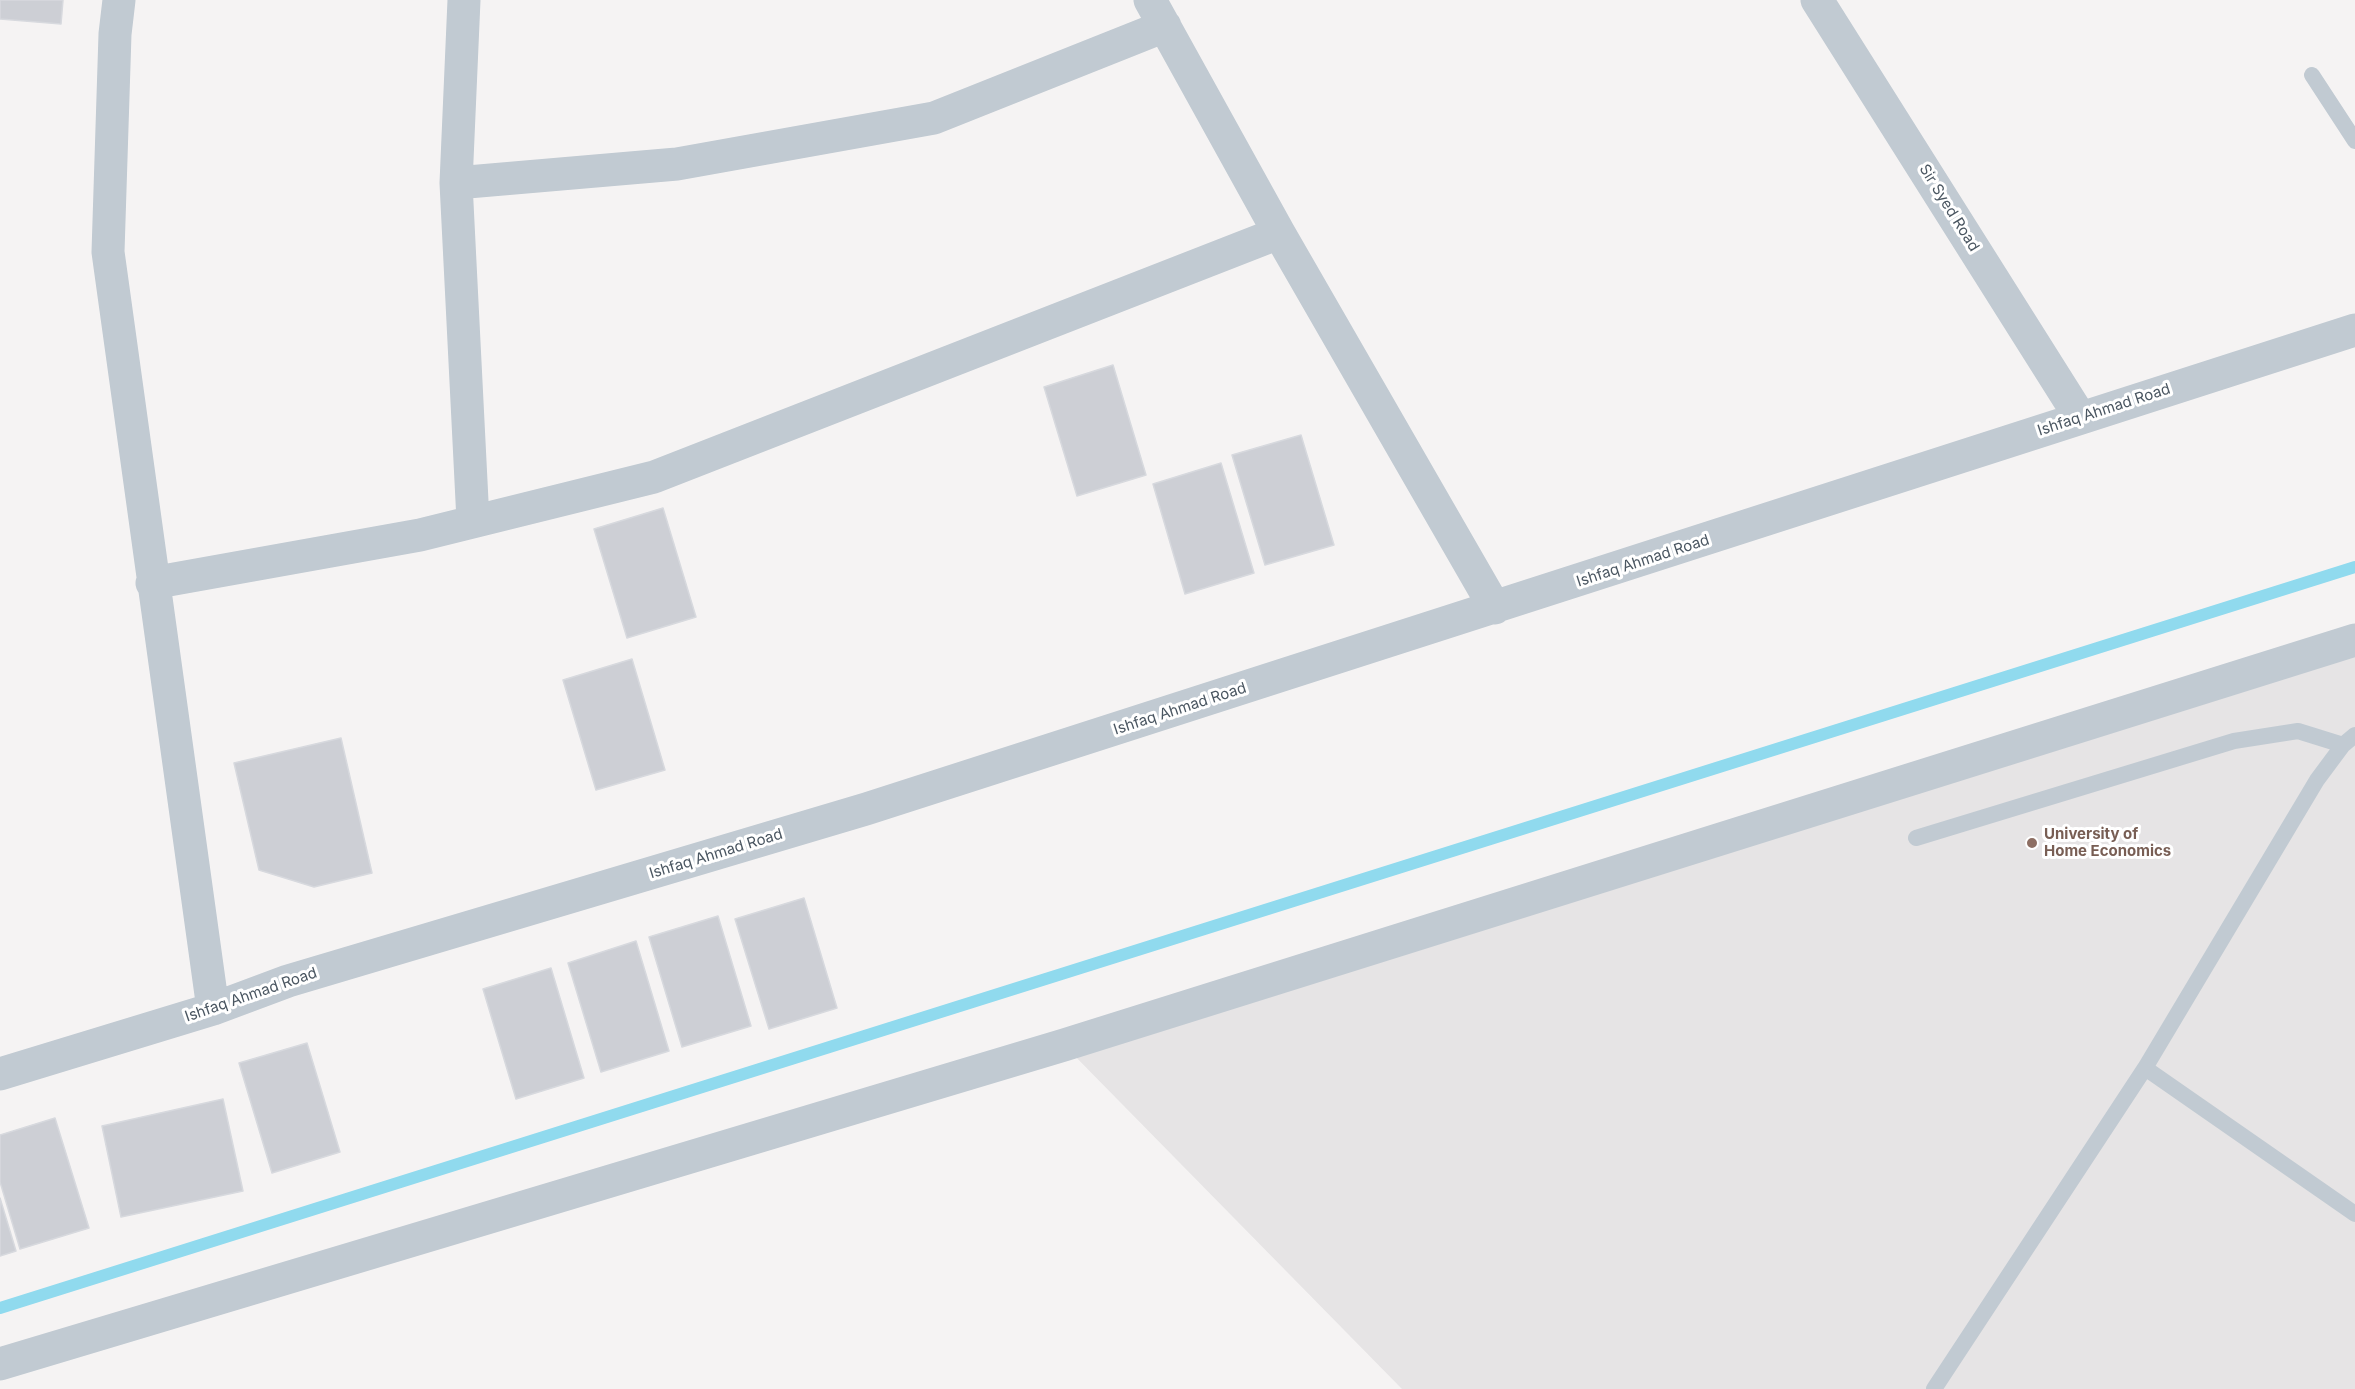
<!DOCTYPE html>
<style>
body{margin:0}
canvas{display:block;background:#f5f3f3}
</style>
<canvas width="2355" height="1389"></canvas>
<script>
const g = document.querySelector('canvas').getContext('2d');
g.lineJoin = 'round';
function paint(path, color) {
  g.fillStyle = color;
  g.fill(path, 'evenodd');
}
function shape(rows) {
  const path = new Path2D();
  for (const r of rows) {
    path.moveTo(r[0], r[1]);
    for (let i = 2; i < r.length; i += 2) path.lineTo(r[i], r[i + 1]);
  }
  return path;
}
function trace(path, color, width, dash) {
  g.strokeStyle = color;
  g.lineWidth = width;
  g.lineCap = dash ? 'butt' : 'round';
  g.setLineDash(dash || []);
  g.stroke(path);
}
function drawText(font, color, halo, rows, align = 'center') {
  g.font = font + ' Inter,sans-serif';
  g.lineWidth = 6;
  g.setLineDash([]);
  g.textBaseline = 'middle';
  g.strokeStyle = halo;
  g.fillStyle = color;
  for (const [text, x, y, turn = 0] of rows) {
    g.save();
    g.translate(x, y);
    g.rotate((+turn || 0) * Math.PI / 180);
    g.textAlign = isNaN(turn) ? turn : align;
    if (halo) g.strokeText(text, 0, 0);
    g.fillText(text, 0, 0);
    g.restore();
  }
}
paint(shape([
 [2355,640,2355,1389,1402,1389,1064,1045]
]), '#e6e4e5');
trace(shape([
 [0,1308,2355,567]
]), '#90daee', 12);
const building = shape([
 [0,0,63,0,61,24,0,19,0,0],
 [1113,365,1146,475,1077,496,1044,387,1113,365],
 [1301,435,1334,545,1265,565,1232,455,1301,435],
 [1221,463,1254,573,1185,594,1153,484,1221,463],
 [663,508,696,617,627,638,594,529,663,508],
 [632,659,665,770,596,790,563,680,632,659],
 [341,738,372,873,314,887,259,870,234,763,341,738],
 [804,898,837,1008,769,1029,735,919,804,898],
 [718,916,751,1026,682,1047,649,937,718,916],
 [636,941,669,1051,601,1072,568,963,636,941],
 [551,968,584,1078,516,1099,483,989,551,968],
 [307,1043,340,1152,272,1173,239,1063,307,1043],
 [223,1099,243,1191,121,1217,102,1126,223,1099],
 [55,1118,89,1228,20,1249,0,1182,0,1135,55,1118],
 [0,1198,16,1251,0,1256,0,1198]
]);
paint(building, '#cdcfd5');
trace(building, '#d7d9de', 1.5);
trace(shape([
 [2312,75,2355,141],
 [1916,838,2234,741,2298,731,2343,745],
 [2145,1068,2317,780,2343,745,2355,735],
 [1934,1389,2145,1068,2355,1214]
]), '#c1cad2', 16);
trace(shape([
 [119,0,115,34,108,252,213,1009],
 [464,0,456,183,473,521],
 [1150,0,1279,233,1495,608],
 [1817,0,2080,417],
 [456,183,677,164,934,118,1165,26],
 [152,583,420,535,654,477,1279,233],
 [0,1074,213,1009,288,981,866,809,2355,330],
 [0,1364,1064,1045,2355,640]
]), '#c1cad2', 33);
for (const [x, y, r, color] of [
 [2032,843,6,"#8d6e63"]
]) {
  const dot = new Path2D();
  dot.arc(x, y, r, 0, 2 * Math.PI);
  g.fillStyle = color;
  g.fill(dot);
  trace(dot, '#fff', 2);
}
drawText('15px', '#4a5661', '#fff', [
 ["Sir Syed Road",1949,208,58],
 ["Ishfaq Ahmad Road",2104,410,-18],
 ["Ishfaq Ahmad Road",1643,561,-18],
 ["Ishfaq Ahmad Road",1180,709,-18],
 ["Ishfaq Ahmad Road",716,854,-17],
 ["Ishfaq Ahmad Road",251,995,-19]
]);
drawText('bold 15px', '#785e54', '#fff', [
 ["University of",2044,834],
 ["Home Economics",2044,851]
], 'left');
</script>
